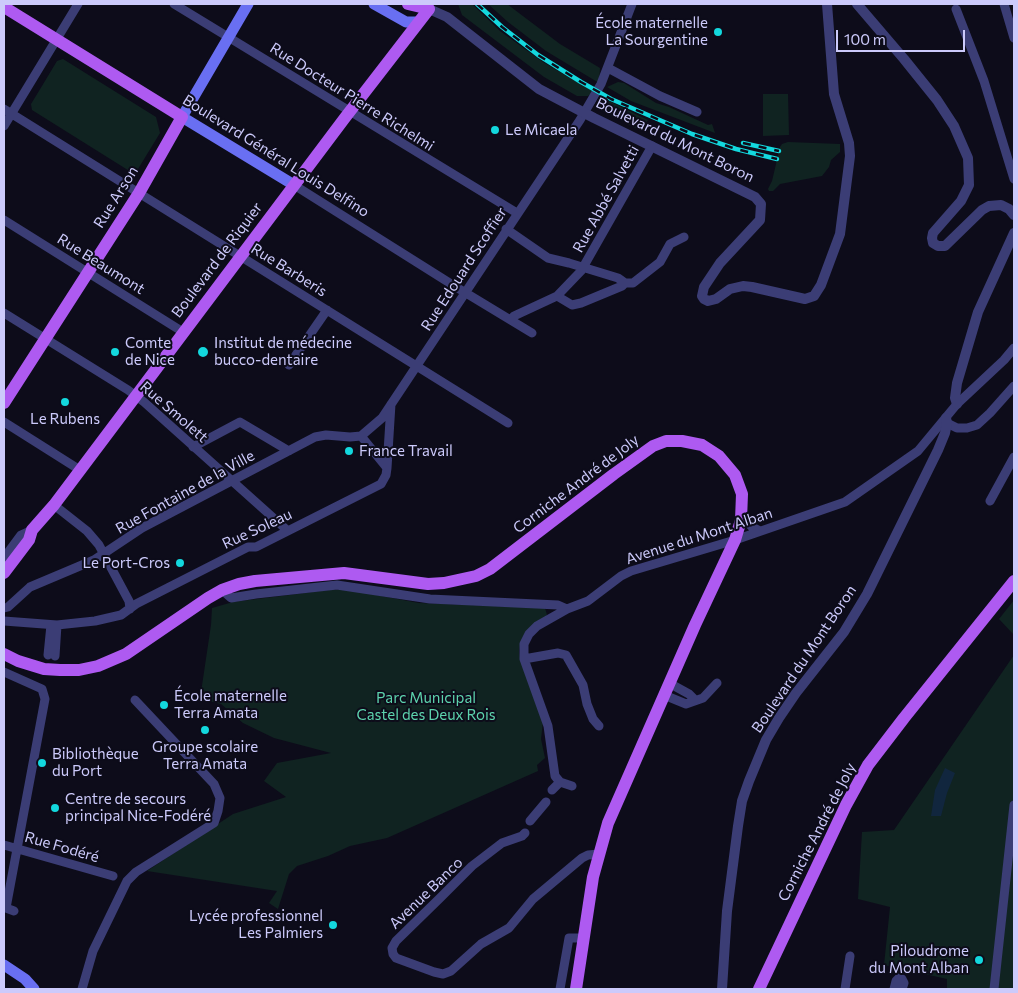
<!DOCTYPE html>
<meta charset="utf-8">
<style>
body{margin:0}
#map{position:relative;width:1018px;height:993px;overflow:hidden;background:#0d0c1a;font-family:Commissioner,sans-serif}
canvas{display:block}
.frame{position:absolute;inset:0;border:5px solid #cccafb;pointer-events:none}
.scale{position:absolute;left:836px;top:30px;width:129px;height:22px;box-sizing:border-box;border:2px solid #cccafb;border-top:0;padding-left:6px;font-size:15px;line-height:18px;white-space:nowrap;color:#cccafb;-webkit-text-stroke:4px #0d0c1a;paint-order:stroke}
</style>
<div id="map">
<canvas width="1018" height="993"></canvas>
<div class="frame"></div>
<div class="scale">100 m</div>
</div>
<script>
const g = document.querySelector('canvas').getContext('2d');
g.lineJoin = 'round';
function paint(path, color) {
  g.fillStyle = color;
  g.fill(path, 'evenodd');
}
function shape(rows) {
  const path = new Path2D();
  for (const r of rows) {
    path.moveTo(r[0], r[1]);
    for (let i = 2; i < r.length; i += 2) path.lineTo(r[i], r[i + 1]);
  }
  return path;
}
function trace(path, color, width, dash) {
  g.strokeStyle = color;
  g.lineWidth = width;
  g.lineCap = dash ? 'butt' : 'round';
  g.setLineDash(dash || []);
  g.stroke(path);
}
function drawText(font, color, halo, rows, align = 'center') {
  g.font = font + ' Commissioner,sans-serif';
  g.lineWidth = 4;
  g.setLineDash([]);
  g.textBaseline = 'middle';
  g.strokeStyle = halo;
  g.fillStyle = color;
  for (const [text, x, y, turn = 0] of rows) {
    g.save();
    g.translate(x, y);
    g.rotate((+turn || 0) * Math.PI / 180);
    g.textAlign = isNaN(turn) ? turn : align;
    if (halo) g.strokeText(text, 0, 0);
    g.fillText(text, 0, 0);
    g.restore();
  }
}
paint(shape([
 [458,4,472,4,500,31,543,62,594,92,588,96,577,96,544,77,462,15],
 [488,4,507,4,560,44,600,68,599,83,546,51,508,22],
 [63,59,156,117,160,133,138,169,131,172,32,110,31,104,42,86,57,61],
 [618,82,624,83,656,103,669,107,708,125,712,124,715,133,631,101,607,87],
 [763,94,788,94,789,135,763,136],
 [601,97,648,120,641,131,595,107],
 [788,142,840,144,840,152,831,160,829,167,822,176,780,184,773,191,769,191,768,189,772,181,780,147,782,144],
 [329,590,349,590,419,603,545,608,547,615,520,645,519,651,520,658,543,722,541,739,545,758,537,765,538,771,387,838,350,846,328,856,297,866,289,874,278,909,269,903,277,891,147,871,233,814,286,797,264,781,277,763,331,753,274,738,243,723,221,704,200,699,211,625,212,608,233,602],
 [1014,600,1014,635,999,619],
 [1014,655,1014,989,947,989,947,979,884,965,890,907,858,899,862,832,894,830]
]), '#102321');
paint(shape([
 [945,768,955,773,947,793,941,816,931,816,935,790]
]), '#11263e');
trace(shape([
 [174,4,517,213],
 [1004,4,1014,38],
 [956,9,984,81,1014,179],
 [608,68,660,96,697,112],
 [4,109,508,423],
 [4,126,78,4],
 [294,185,456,287,532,333],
 [4,220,183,332],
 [506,229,548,258,569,263,618,278,625,283],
 [557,296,572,305,581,303,622,286,625,283,633,283,660,262,670,244,684,237],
 [4,313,128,390,144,402,288,531],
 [511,320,514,316,557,296,581,271,652,146],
 [289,365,327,310],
 [4,422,80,470],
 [947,423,957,428,967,428,977,425,990,413,1014,386],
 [361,436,387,468],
 [193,447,240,422,289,451],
 [990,501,1014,457],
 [54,505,87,531,99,545,129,601,130,609],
 [742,516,752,527,760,531],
 [4,558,21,535,32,530],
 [222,590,231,598,256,594,337,585,430,599,558,605,567,609],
 [4,608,8,607,30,587,94,560,142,528,315,437,326,435,350,437,361,436,382,418,580,120,601,84,632,4],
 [4,621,57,625,95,621,121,615,136,604,248,547,256,547,381,484,386,475,387,468,391,404],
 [48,655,51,625],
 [55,656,57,625],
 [524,659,558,653,566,655,583,685,587,704,593,719,599,726],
 [4,672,42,689,45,699,6,908,14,911],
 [669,683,689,694,695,700],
 [664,695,686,704,703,698,717,683],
 [572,786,560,782,555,776,548,726,524,659,524,644,529,634,537,626,567,609,588,601,621,576,631,571,735,540,845,502,918,451,957,404,1004,360,1014,348],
 [552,790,560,782],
 [530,821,546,802],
 [525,833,522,836,502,843,472,866,440,898,396,941,392,948,393,954,396,958,434,972,443,974,451,971,481,944,509,928,533,899,582,858,588,855,599,854],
 [4,845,113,876],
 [82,989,93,951,127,881,136,872,214,823,218,811,220,798,214,784,135,700],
 [560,989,569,938,583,938],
 [845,989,850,956],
 [894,989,896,981,899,978,902,979,904,983,902,989],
 [994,989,1014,805]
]), '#3b3d75', 9);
trace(shape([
 [857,4,904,59,937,100,954,126,968,158,969,185,961,201,933,233,932,238,933,243,938,246,945,246,982,210,989,206,1001,205,1009,209,1014,215],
 [429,9,447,17,539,89,594,118,755,197,761,204,760,220,720,263,704,287,702,296,704,299,708,301,716,299,730,289,743,286,752,287,805,299,814,296,821,285,840,234,850,156,849,143,834,94,827,4],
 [957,404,955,398,957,383,978,312,1014,233],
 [722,989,727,911,738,826,742,801,749,781,766,740,779,718,796,693,844,632,867,594,938,450,945,433,947,423,946,418]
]), '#3b3d75', 10);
trace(shape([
 [248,4,182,117,294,185],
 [374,4,406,22,417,22],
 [4,965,25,979,34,989]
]), '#696ff2', 11);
trace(shape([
 [408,4,429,9],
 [4,7,182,117,139,193,4,403],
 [4,573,29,540,32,530,54,505,344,119,429,9],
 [4,654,18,661,44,669,60,670,79,670,98,666,126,654,208,598,222,590,239,584,255,581,344,573,428,584,444,583,476,576,490,569,614,474,653,446,666,441,682,441,702,445,719,456,735,475,742,494,741,520,735,540,695,625,608,823,593,877,576,989],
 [759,989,846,805,868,765,904,718,1014,581]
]), '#ae5af1', 12);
const rail = shape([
 [477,4,502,27,538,55,581,82,611,99,692,134,736,149,777,159],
 [743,143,779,151]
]);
trace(rail, '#13d8de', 4.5);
trace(rail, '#0d0c1a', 2.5, [8]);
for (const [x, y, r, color] of [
 [718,32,5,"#13d8de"],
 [495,130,5,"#13d8de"],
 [115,352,5,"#13d8de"],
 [203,352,6,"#13d8de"],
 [65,402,5,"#13d8de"],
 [349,451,5,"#13d8de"],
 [180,563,5,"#13d8de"],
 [164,705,5,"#13d8de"],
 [205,730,5,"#13d8de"],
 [42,763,5,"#13d8de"],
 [55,808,5,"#13d8de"],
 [333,925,5,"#13d8de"],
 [979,960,5,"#13d8de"]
]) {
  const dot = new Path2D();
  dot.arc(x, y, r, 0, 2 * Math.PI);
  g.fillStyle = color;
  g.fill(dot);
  trace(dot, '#0d0c1a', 2);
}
drawText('15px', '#cccafb', '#0d0c1a', [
 ["École maternelle",708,23,"right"],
 ["La Sourgentine",708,40,"right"],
 ["Le Micaela",505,130],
 ["Comte",125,343],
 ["de Nice",125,360],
 ["Institut de médecine",214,343],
 ["bucco-dentaire",214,360],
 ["Le Rubens",65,419,"center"],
 ["France Travail",359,451],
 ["Le Port-Cros",170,563,"right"],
 ["École maternelle",174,696],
 ["Terra Amata",174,713],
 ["Groupe scolaire",205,747,"center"],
 ["Terra Amata",205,764,"center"],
 ["Bibliothèque",52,754],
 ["du Port",52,771],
 ["Centre de secours",65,799],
 ["principal Nice-Fodéré",65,816],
 ["Lycée professionnel",323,916,"right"],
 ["Les Palmiers",323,933,"right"],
 ["Piloudrome",969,951,"right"],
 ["du Mont Alban",969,968,"right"]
], 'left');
drawText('15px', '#cccafb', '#0d0c1a', [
 ["Rue Docteur Pierre Richelmi",352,97,32],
 ["Boulevard du Mont Boron",675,140,26],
 ["Boulevard Général Louis Delfino",276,156,32],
 ["Rue Arson",116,197,-58],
 ["Rue Abbé Salvetti",606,199,-61],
 ["Boulevard de Riquier",217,260,-53],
 ["Rue Beaumont",101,264,32],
 ["Rue Edouard Scoffier",464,269,-57],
 ["Rue Barberis",289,270,32],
 ["Rue Smolett",174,412,41],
 ["Corniche André de Joly",576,484,-37],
 ["Rue Fontaine de la Ville",185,492,-29],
 ["Rue Soleau",257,529,-25],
 ["Avenue du Mont Alban",699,536,-18],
 ["Boulevard du Mont Boron",804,659,-56],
 ["Corniche André de Joly",817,832,-63],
 ["Rue Fodéré",62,847,16],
 ["Avenue Banco",426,893,-44]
]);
drawText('15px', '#5dd3ad', '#0d0c1a', [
 ["Parc Municipal",426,698],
 ["Castel des Deux Rois",426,715]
]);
</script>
